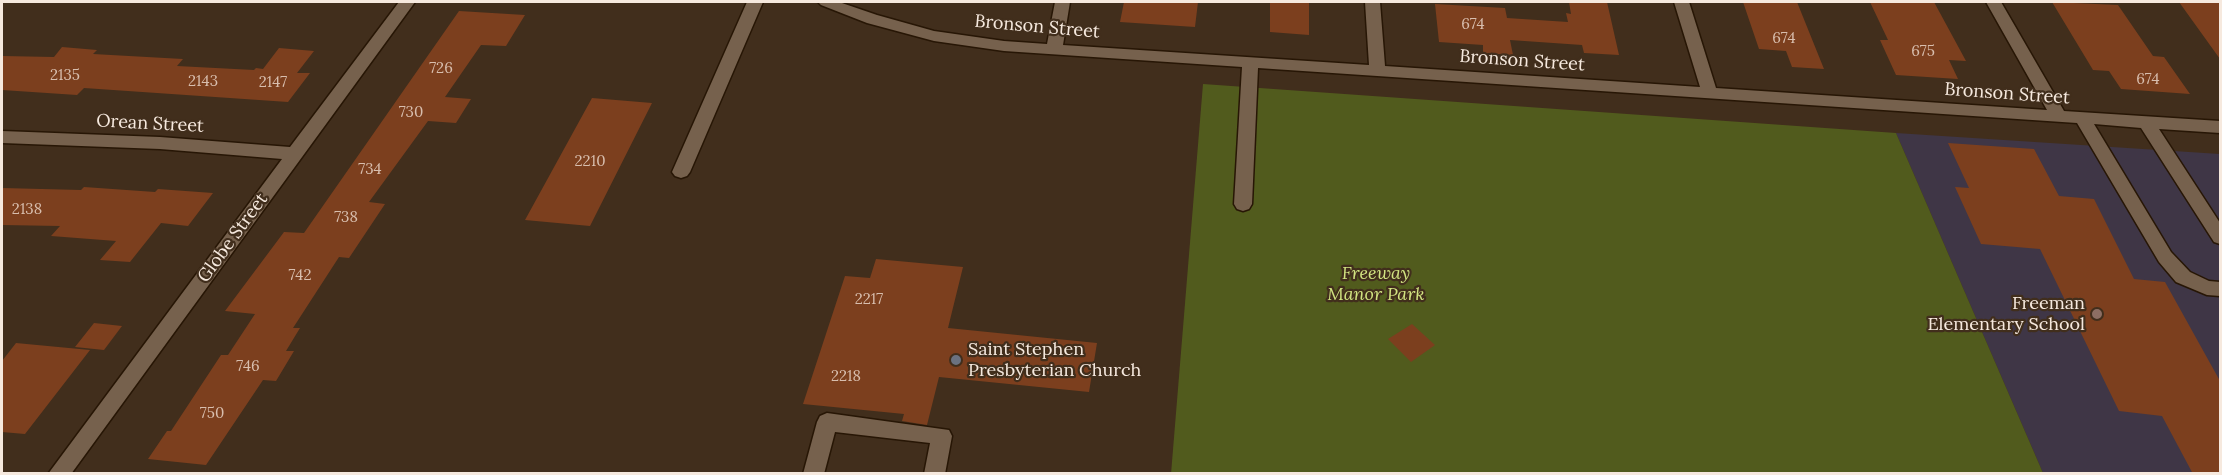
<!DOCTYPE html>
<style>
body{margin:0}
#map{position:relative;width:2222px;height:475px;overflow:hidden;background:#412e1c;font-family:Lora,serif}
canvas{display:block}
.frame{position:absolute;inset:0;border:3px solid #f6e9de;pointer-events:none}
</style>
<div id="map">
<canvas width="2222" height="475"></canvas>
<div class="frame"></div>
</div>
<script>
const g = document.querySelector('canvas').getContext('2d');
g.lineJoin = 'round';
function paint(path, color) {
  g.fillStyle = color;
  g.fill(path, 'evenodd');
}
function shape(rows) {
  const path = new Path2D();
  for (const r of rows) {
    path.moveTo(r[0], r[1]);
    for (let i = 2; i < r.length; i += 2) path.lineTo(r[i], r[i + 1]);
  }
  return path;
}
function trace(path, color, width, dash) {
  g.strokeStyle = color;
  g.lineWidth = width;
  g.lineCap = dash ? 'butt' : 'round';
  g.setLineDash(dash || []);
  g.stroke(path);
}
function drawText(font, color, halo, rows, align = 'center') {
  g.font = font + ' Lora,serif';
  g.lineWidth = 4.5;
  g.setLineDash([]);
  g.textBaseline = 'middle';
  g.strokeStyle = halo;
  g.fillStyle = color;
  for (const [text, x, y, turn = 0] of rows) {
    g.save();
    g.translate(x, y);
    g.rotate((+turn || 0) * Math.PI / 180);
    g.textAlign = isNaN(turn) ? turn : align;
    if (halo) g.strokeText(text, 0, 0);
    g.fillText(text, 0, 0);
    g.restore();
  }
}
paint(shape([
 [1896,133,2220,154,2220,473,2043,473]
]), '#3f3646');
paint(shape([
 [1203,84,1896,133,2043,473,1171,474]
]), '#515b1d');
paint(shape([
 [1124,2,1198,2,1195,27,1120,22],
 [1270,2,1309,2,1309,35,1270,32],
 [1569,2,1607,2,1619,55,1584,53,1582,45,1510,40,1513,55,1483,53,1483,45,1439,42,1435,4,1505,8,1507,18,1568,22,1566,13,1571,14],
 [1743,2,1797,2,1824,69,1792,67,1786,51,1759,49],
 [1870,2,1934,2,1966,61,1949,60,1958,79,1896,75,1880,40,1888,40],
 [2052,2,2118,5,2153,56,2164,57,2190,94,2121,89,2109,71,2093,70],
 [2179,2,2220,2,2220,59],
 [459,11,525,15,506,46,481,45,445,97,471,99,456,123,428,121,369,202,385,204,349,258,339,257,293,328,300,328,286,351,294,351,276,381,263,380,206,465,148,459,167,431,171,431,221,355,228,355,255,314,225,311,284,232,304,233],
 [62,47,97,50,93,54,183,59,177,66,254,70,256,68,263,69,279,48,314,51,297,73,310,73,288,102,84,88,77,95,2,90,2,56,54,57],
 [592,98,652,103,590,226,525,220],
 [1948,143,2034,149,2059,196,2094,199,2134,279,2165,282,2220,381,2220,474,2193,474,2162,416,2119,411,2040,249,1981,244,1955,187,1969,188],
 [84,187,155,192,158,189,213,193,188,226,161,223,130,262,100,260,116,241,51,236,60,226,2,225,2,188,81,190],
 [876,259,963,267,948,328,1097,343,1089,392,939,377,927,425,902,421,904,414,803,404,845,276,870,278],
 [94,323,122,326,104,350,75,347],
 [1412,324,1435,345,1411,362,1388,339],
 [16,343,90,350,25,434,2,432,2,361]
]), '#7c3f1e');
const minor = shape([
 [399,2,415,2,71,474,48,474,282,159,160,149,2,143,2,131,160,137,290,147,399,2],
 [747,2,763,2,690,172,687,176,681,178,675,176,672,172,747,2],
 [818,2,839,2,877,15,934,31,1004,41,1047,44,1055,2,1070,2,1063,45,1369,65,1365,2,1380,2,1385,66,1700,87,1674,2,1689,2,1716,88,2047,110,1986,2,2001,2,2064,111,2220,121,2220,133,2159,129,2220,223,2220,244,2214,242,2141,128,2094,124,2171,252,2190,272,2209,281,2220,282,2220,296,2207,295,2176,282,2159,262,2077,123,1258,68,1252,204,1249,209,1243,211,1237,209,1234,204,1242,67,1004,51,934,41,867,23,821,5,818,2],
 [827,413,949,430,952,436,945,474,924,474,930,443,835,432,824,474,803,474,817,422,820,416,827,413]
]);
trace(minor, '#271605', 3);
paint(minor, '#76614d');
for (const [x, y, r, color] of [
 [2097,314,6,"#8d6e63"],
 [956,360,6,"#6b7280"]
]) {
  const dot = new Path2D();
  dot.arc(x, y, r, 0, 2 * Math.PI);
  g.fillStyle = color;
  g.fill(dot);
  trace(dot, '#412e1c', 2);
}
drawText('15px', '#d8beae', null, [
 ["674",1473,25],
 ["674",1784,39],
 ["675",1923,52],
 ["726",441,69],
 ["2135",65,76],
 ["674",2148,80],
 ["2143",203,82],
 ["2147",273,83],
 ["730",411,113],
 ["2210",590,162],
 ["734",370,170],
 ["2138",27,210],
 ["738",346,218],
 ["742",300,276],
 ["2217",869,300],
 ["746",248,367],
 ["2218",846,377],
 ["750",212,414]
]);
drawText('18px', '#f6e9de', '#412e1c', [
 ["Bronson Street",1037,27,5],
 ["Bronson Street",1522,61,4],
 ["Bronson Street",2007,94,4],
 ["Orean Street",150,124,3],
 ["Globe Street",233,238,-54]
]);
drawText('italic 18px', '#d1e380', '#412e1c', [
 ["Freeway",1376,274],
 ["Manor Park",1376,295]
]);
drawText('18px', '#f6e9de', '#412e1c', [
 ["Freeman",2085,304],
 ["Elementary School",2085,325],
 ["Saint Stephen",968,350,"left"],
 ["Presbyterian Church",968,371,"left"]
], 'right');
</script>
